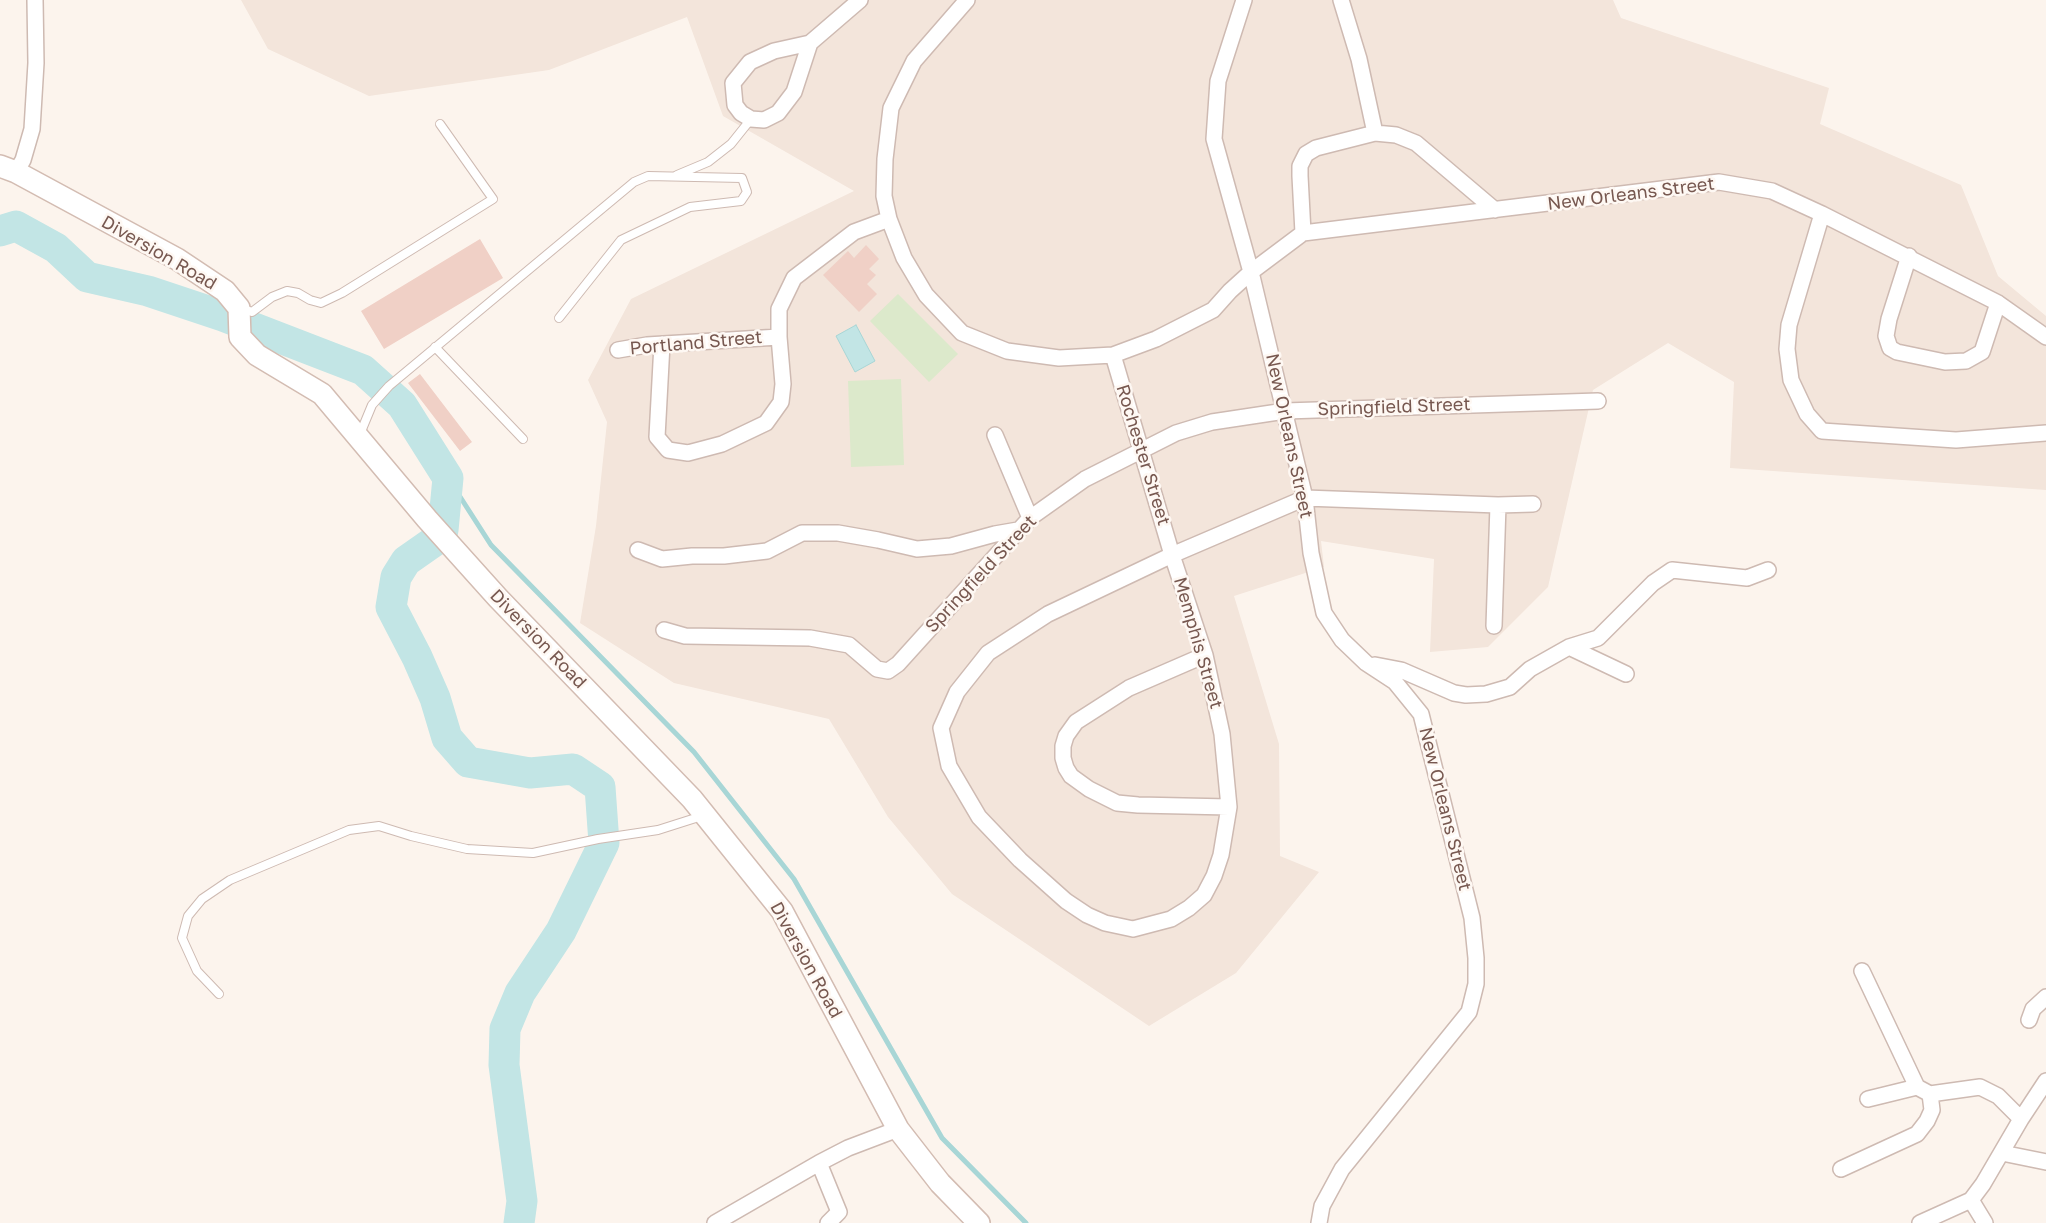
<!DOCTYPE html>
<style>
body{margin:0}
canvas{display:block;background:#fcf4ed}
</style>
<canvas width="2046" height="1223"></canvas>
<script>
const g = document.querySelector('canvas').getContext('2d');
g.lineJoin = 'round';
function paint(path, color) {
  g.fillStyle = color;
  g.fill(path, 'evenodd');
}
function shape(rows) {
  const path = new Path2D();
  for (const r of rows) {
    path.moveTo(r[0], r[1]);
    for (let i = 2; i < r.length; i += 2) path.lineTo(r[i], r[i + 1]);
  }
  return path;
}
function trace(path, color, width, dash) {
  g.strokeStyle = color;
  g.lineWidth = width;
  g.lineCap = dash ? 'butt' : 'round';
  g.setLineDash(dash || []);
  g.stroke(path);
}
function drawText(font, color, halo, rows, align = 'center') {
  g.font = font + ' "Golos Text",sans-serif';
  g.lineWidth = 5;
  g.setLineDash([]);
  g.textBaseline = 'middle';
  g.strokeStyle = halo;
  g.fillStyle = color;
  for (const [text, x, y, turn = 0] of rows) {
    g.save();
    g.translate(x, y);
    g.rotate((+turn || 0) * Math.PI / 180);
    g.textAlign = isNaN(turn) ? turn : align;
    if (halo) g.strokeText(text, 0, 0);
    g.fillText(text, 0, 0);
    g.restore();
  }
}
paint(shape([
 [241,0,1613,0,1621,18,1829,88,1820,124,1961,185,1998,276,2046,316,2046,490,1730,468,1734,382,1668,343,1593,390,1548,587,1488,647,1430,652,1434,559,1321,541,1324,567,1234,596,1279,744,1280,856,1319,872,1236,973,1149,1026,952,894,888,817,829,719,674,683,580,623,596,526,607,422,588,380,631,299,854,191,723,116,687,17,549,70,369,96,268,49]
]), '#f3e5db');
paint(shape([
 [898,294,958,354,929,382,870,321],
 [901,379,904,465,851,467,848,381]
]), '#dce9cb');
const water = shape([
 [856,325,875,361,855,372,836,336,856,325]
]);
paint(water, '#c2e5e5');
trace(water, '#a8d6d6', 1);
trace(shape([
 [448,478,491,545,694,752,794,879,942,1138,1026,1223]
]), '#a8d6d6', 5);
trace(shape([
 [0,231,16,226,56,248,87,277,148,291,223,316,363,370,402,405,448,478,443,530],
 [436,540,406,561,396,577,391,607,417,657,435,698,447,738,468,762,530,773,573,769,600,787,604,843,561,931,520,993,505,1029,504,1065,522,1201,519,1223]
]), '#c2e5e5', 31);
paint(shape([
 [480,239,503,278,384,349,361,311],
 [866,245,879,259,869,269,876,275,867,284,877,294,859,312,823,275,848,251,854,258],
 [420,374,472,442,460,451,408,383]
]), '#f0d0c6');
const lane = shape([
 [677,175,708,162,731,144,751,119],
 [241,308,252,312,272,297,287,291,298,293,310,300,321,303,342,293,493,199,440,124],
 [435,347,523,439],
 [360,434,372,405,389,386,634,182,648,176,742,178,747,192,741,201,690,207,621,240,559,318],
 [219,994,197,971,182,938,188,916,202,899,230,880,349,830,379,826,411,836,467,849,533,853,598,839,658,830,702,816]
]);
const street = shape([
 [967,0,914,61,891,108,885,159,884,196,889,219,904,258,926,295,962,333,1007,351,1059,358,1113,355,1156,339,1213,310,1230,291,1251,272,1303,233,1719,182,1772,191,1822,214,1998,303,2046,337],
 [1244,0,1218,81,1214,139,1251,272,1305,498,1311,553,1324,613,1342,640,1366,663,1395,682,1421,714,1472,918,1476,958,1476,984,1469,1012,1342,1169,1322,1206,1319,1223],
 [1341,0,1359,59,1375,133],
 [810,43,794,92,778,113,764,120,751,119,741,113,735,105,733,83,750,62,774,51,810,43,860,0],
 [16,172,23,160,32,129,36,63,35,0],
 [1822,214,1789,325,1787,349,1791,380,1807,414,1822,431,1956,440,2046,433],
 [1303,233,1300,176,1300,166,1306,154,1316,148,1375,133,1396,135,1416,143,1495,210],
 [1909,256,1889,319,1886,336,1890,348,1897,352,1945,362,1966,361,1982,352,1998,303],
 [662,344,657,437,668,450,688,453,722,444,766,423,781,402,783,384,779,337],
 [618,350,647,345,779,337,779,309,794,278,854,232,889,219],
 [1113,355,1172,555,1205,655,1222,734,1229,807,1221,855,1214,876,1204,895,1189,908,1171,919,1133,929,1105,923,1087,915,1066,901,1020,860,979,817,949,766,941,728,957,692,988,653,1048,614,1172,555,1305,498,1498,505,1533,504],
 [995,435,1030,518],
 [638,550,662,559,692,556,724,556,767,551,802,533,838,533,878,540,917,549,951,546,995,534,1018,530],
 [1494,626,1498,505],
 [664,630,685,636,810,638,849,645,877,669,888,671,898,664,1030,518,1085,479,1176,433,1212,422,1285,411,1598,401],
 [1569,647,1626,674],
 [1205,655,1129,688,1076,722,1066,736,1063,746,1063,758,1066,768,1071,776,1089,789,1117,803,1138,805,1229,807],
 [1375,665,1401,670,1454,693,1466,695,1486,694,1510,687,1530,669,1569,647,1598,638,1653,583,1672,570,1747,578,1768,570],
 [1862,971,1917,1087,1930,1094,1980,1087,1998,1096,2021,1119],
 [2029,1020,2033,1009,2046,997],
 [1868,1099,1917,1087],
 [2002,1153,2046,1162],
 [819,1163,839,1212,828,1223],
 [1841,1169,1917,1134,1927,1121,1932,1110,1930,1094],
 [1971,1200,1985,1223],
 [715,1223,819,1163,848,1148,898,1129],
 [1920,1223,1971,1200,1983,1184,2021,1119,2046,1081]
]);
const secondary = shape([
 [0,166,16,172,177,259,225,291,239,308,240,337,257,355,322,394,427,519,498,598,692,799,782,911,898,1129,940,1183,979,1223]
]);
trace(lane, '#cebab2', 10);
trace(street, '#cebab2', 18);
trace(secondary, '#d3bcb2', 24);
trace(lane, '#fff', 8);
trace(street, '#fff', 15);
trace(secondary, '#fff', 21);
drawText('18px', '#775850', '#fef8f3', [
 ["New Orleans Street",1631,194,-7],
 ["Diversion Road",159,253,30],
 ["Portland Street",696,343,-5],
 ["Springfield Street",1394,407,-2],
 ["New Orleans Street",1289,436,78],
 ["Rochester Street",1143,455,73],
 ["Springfield Street",981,574,-47],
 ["Diversion Road",538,639,46],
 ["Memphis Street",1198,643,74],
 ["New Orleans Street",1445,809,76],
 ["Diversion Road",806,960,61]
]);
</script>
